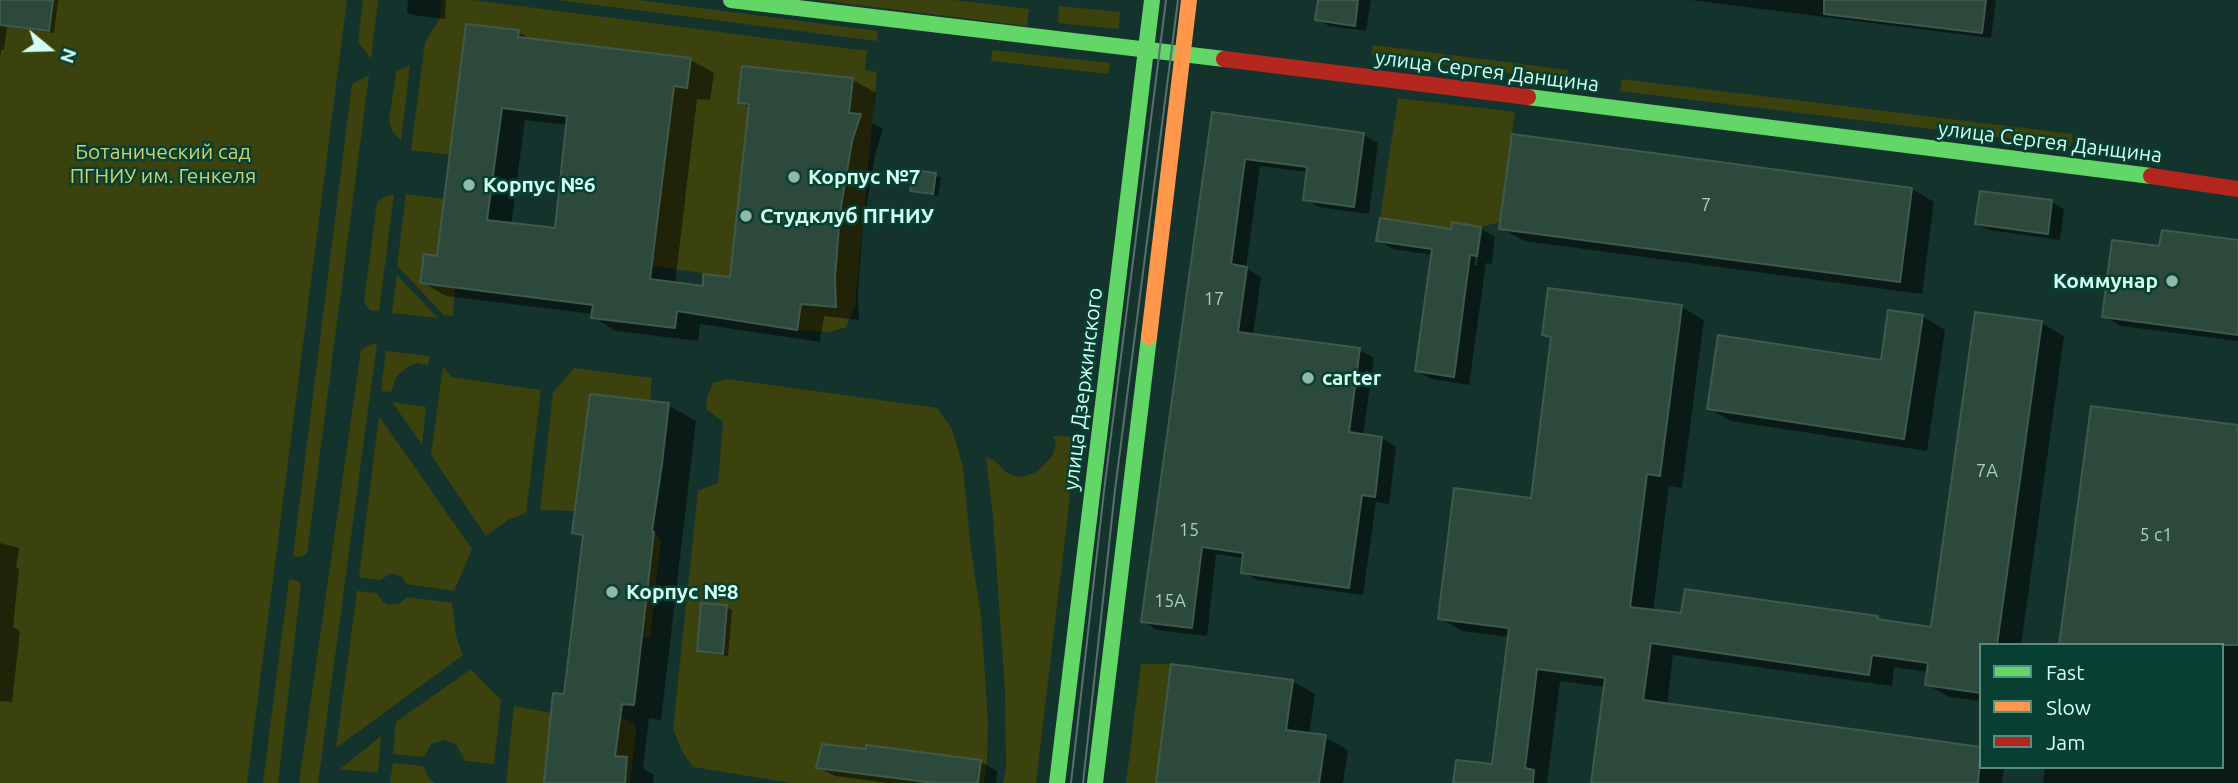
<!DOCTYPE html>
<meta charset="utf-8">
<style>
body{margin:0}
#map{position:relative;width:2238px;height:783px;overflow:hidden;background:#14332c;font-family:Ubuntu,sans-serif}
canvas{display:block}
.legend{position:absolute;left:1979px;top:643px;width:245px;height:126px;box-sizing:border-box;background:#074032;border:2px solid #588c7e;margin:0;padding:9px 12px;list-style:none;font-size:21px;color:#d2ffef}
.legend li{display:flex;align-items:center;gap:14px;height:35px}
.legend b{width:35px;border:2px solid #588c7e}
.north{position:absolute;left:14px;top:14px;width:70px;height:70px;-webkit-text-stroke:5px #074032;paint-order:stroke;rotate:109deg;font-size:19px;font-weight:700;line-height:28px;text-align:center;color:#d2ffef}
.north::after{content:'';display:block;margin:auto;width:24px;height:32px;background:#d2ffef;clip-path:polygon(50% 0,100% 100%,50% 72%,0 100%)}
</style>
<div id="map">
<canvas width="2238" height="783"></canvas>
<ul class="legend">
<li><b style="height:9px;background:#63d668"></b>Fast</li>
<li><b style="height:9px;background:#ff974d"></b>Slow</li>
<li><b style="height:9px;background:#b3261e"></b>Jam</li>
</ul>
<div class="north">N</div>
</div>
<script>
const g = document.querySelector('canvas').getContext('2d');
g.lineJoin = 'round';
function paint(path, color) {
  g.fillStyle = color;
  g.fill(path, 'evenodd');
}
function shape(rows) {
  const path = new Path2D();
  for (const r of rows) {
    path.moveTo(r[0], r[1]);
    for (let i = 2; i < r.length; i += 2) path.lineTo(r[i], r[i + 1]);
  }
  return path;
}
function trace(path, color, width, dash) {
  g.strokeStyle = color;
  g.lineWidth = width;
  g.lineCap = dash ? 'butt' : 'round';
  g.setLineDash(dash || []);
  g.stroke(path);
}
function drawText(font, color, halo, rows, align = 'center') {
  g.font = font + ' Ubuntu,sans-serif';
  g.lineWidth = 5;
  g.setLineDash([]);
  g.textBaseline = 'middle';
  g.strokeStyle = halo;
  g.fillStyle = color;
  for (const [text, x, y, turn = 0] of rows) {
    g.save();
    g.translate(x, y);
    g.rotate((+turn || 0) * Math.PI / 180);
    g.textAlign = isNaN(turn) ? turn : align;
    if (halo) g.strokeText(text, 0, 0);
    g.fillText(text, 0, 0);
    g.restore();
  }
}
paint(shape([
 [0,0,347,0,247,783,0,783],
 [363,0,378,0,371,59,358,42],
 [442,0,473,0,867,51,865,70,877,72,855,307,846,327,830,332,797,330,799,303,836,307,835,278,840,213,852,142,860,114,849,113,853,78,738,103,749,104,730,277,652,266,673,98,669,86,687,88,691,58,518,37,518,30,466,24,450,155,411,150,425,42,440,18],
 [558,0,639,0,878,31,877,41],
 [818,0,953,0,1029,9,1027,26],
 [1059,6,1120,12,1119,29,1058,23],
 [1373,45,1568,70,1567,81,1371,55],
 [992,50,1110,63,1108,74,991,61],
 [410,65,401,141,392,131,389,120,396,72],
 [369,75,307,554,300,557,293,556,352,84],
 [1622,79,2073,134,2071,146,1620,91],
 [1398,98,1515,112,1500,222,1481,227,1452,222,1451,229,1380,218],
 [394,194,379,311,370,310,364,302,377,202,386,196],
 [406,194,444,199,442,256,424,254,420,283,455,288,453,316,444,315,397,266],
 [397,275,438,318,392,313],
 [377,343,318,783,299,783,361,350,369,345],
 [386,351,430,356,428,365,416,363,408,367,396,377,391,392,381,391],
 [443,366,451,377,541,390,526,513,508,520,486,536,431,455],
 [574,368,652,378,650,401,590,394,575,511,540,510,553,392],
 [728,379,937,408,952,429,963,467,971,550,981,616,988,722,987,763,984,783,792,783,693,767,682,751,673,729,698,491,718,483,723,422,706,409,707,397,713,383],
 [392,402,426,407,422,445],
 [379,416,472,549,454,591,407,584,402,577,392,573,380,580,359,577],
 [1053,436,1077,437,1036,783,1003,783,1006,767,1005,692,993,516,986,458,993,459,1007,473,1018,477,1029,475,1038,471,1053,455,1056,442],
 [654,532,661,540,650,638,642,637],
 [289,579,296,580,301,584,278,783,263,783],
 [357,591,377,593,382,601,388,605,399,604,407,597,452,603,456,636,463,655,336,748],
 [1141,664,1171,664,1156,783,1126,783],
 [471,669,501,700,494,764,465,761,456,744,444,740,431,744,424,757,393,754,396,722],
 [514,706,551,713,544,783,506,783],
 [620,717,634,723,636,733,630,783,625,783,627,757,615,756],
 [381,736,378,773,340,769],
 [393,763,423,766,430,780,436,783,390,783]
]), '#3c420e');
paint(shape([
 [0,0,58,0,54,33,7,27,4,50,1,50,0,61],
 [408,0,446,0,445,19,412,15,407,12],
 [1320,0,1371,0,1366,31,1329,26,1317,19],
 [1690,0,1996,0,1991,38],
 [518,32,533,40,691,60,714,73,710,100,697,99,675,284,705,288,732,279,750,108,740,102,853,80,876,93,872,123,883,129,875,155,863,227,858,292,859,320,824,316,820,342,700,324,698,341,616,331,593,317,593,314,446,296,422,282,439,258],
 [525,120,568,125,557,230,511,225],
 [1213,114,1364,135,1378,143,1369,214,1319,207,1305,199,1308,172,1260,166,1246,268,1261,277,1253,335,1359,350,1374,358,1363,436,1382,438,1396,447,1389,504,1376,502,1363,595,1257,580,1242,572,1244,558,1216,554,1207,636,1157,630,1143,621],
 [935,175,941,178,938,196,918,193,912,190],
 [1912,189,1934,202,1922,294,1524,241,1501,228],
 [1982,193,2052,202,2064,209,2060,240,1989,230,1977,224],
 [1480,228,1495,237,1492,264,1486,263,1469,385,1432,379,1416,371,1433,255,1393,249,1378,240],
 [1478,232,1482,232,1477,265,1474,265],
 [2238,242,2238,341,2121,326,2104,316,2161,248],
 [1681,307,1704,320,1682,488,1669,486,1653,611,1682,615,1877,618,1884,622,1932,629,2041,323,2064,336,2021,645,1981,645,1981,701,1949,697,1926,684,1928,672,1894,667,1892,686,1673,655,1667,705,1981,749,1981,767,2004,767,2002,783,1592,783,1606,687,1560,681,1547,783,1454,783,1494,766,1510,637,1462,631,1439,618,1532,500,1552,339,1544,335],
 [1923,317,1945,330,1927,451,1731,421,1708,408,1882,362],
 [668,405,696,421,661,720,649,718,643,768,654,775,653,783,546,783,566,696,585,538,574,532],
 [2238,427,2238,783,2043,783,2045,767,2222,767,2222,645],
 [0,543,19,548,16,567,19,569,13,627,20,631,12,702,0,701],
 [727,607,732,610,728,656,704,653,698,650],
 [1292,681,1315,694,1309,735,1325,737,1348,750,1343,783,1158,783],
 [868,747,981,762,997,771,996,783,888,783,835,776,818,767,867,751]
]), '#0007');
const building = shape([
 [0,0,53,0,49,31,0,25,0,0],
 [1318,0,1358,0,1355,26,1315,20,1318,0],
 [1824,0,1986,0,1982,33,1824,14,1824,0],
 [466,24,519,30,518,37,691,58,687,88,674,86,650,279,703,286,703,274,730,277,749,104,738,103,742,66,853,78,849,113,861,114,852,141,840,213,835,278,836,307,801,304,797,330,677,311,675,328,591,318,593,305,420,283,424,254,437,256,466,24],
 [502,108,567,116,555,228,487,220,502,108],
 [1212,112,1364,133,1354,207,1303,200,1307,167,1245,159,1231,264,1247,267,1238,332,1360,348,1349,432,1382,437,1375,497,1362,495,1349,588,1241,573,1243,553,1202,547,1192,628,1141,622,1212,112],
 [1512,134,1912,188,1900,282,1499,229,1512,134],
 [913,170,936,173,933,194,910,191,913,170],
 [1980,191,2052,200,2048,234,1975,224,1980,191],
 [1380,218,1451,229,1452,222,1481,227,1477,256,1470,255,1454,377,1415,371,1432,249,1376,241,1380,218],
 [2162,230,2238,240,2238,335,2102,317,2112,240,2159,246,2162,230],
 [1548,288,1682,305,1660,476,1647,474,1630,607,1681,613,1685,589,1878,616,1877,619,1931,627,1975,312,2042,321,1997,645,1981,645,1981,693,1925,685,1928,663,1872,655,1869,675,1651,643,1643,700,1981,747,1978,783,1591,783,1605,678,1537,669,1525,768,1534,770,1533,783,1453,783,1456,760,1492,764,1509,628,1438,619,1454,488,1531,498,1551,337,1542,335,1548,288],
 [1888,310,1923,315,1904,439,1707,409,1718,335,1881,360,1888,310],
 [590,394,669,403,662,464,652,531,654,532,634,705,622,704,615,756,627,757,625,783,544,783,553,693,564,694,574,610,583,535,572,533,590,394],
 [2091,406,2238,425,2238,645,2059,645,2091,406],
 [701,603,727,605,723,654,697,651,701,603],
 [1171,664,1293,680,1286,730,1326,735,1319,783,1156,783,1171,664],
 [822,744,866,749,866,745,981,760,978,783,935,783,816,768,822,744]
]);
paint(building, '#2d493c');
trace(building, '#3e5a4d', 2);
trace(shape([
 [731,0,1224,59],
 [1528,97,2151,176],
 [1057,783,1152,0],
 [1095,783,1149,337]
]), '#63d668', 16);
trace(shape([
 [1149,337,1189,0]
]), '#ff974d', 16);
trace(shape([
 [1224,59,1528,97],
 [2151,176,2238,189]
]), '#b3261e', 16);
trace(shape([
 [1071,783,1104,491,1166,0],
 [1083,783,1115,490,1178,0]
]), '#5b6f6d', 2);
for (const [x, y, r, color] of [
 [794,177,7,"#90b8ab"],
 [469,185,7,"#90b8ab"],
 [746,216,7,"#90b8ab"],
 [2172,281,7,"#90b8ab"],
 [1308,378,7,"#90b8ab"],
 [612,592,7,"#90b8ab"]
]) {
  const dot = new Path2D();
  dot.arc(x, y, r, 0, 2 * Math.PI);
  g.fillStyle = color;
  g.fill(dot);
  trace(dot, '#074032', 2.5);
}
drawText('18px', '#a9d2c2', null, [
 ["7",1706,205],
 ["17",1214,299],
 ["7А",1987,471],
 ["15",1189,530],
 ["5 с1",2156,535],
 ["15А",1170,601]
]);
drawText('21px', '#d2ffef', '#074032', [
 ["улица Сергея Данщина",1487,71,7],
 ["улица Сергея Данщина",2050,142,7],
 ["улица Дзержинского",1083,389,-83]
]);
drawText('21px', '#ccd26d', '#074032', [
 ["Ботанический сад",163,152],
 ["ПГНИУ им. Генкеля",163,176]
]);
drawText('bold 21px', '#d2ffef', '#074032', [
 ["Корпус №7",808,177],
 ["Корпус №6",483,185],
 ["Студклуб ПГНИУ",760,216],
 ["Коммунар",2158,281,"right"],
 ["carter",1322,378],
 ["Корпус №8",626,592]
], 'left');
</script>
